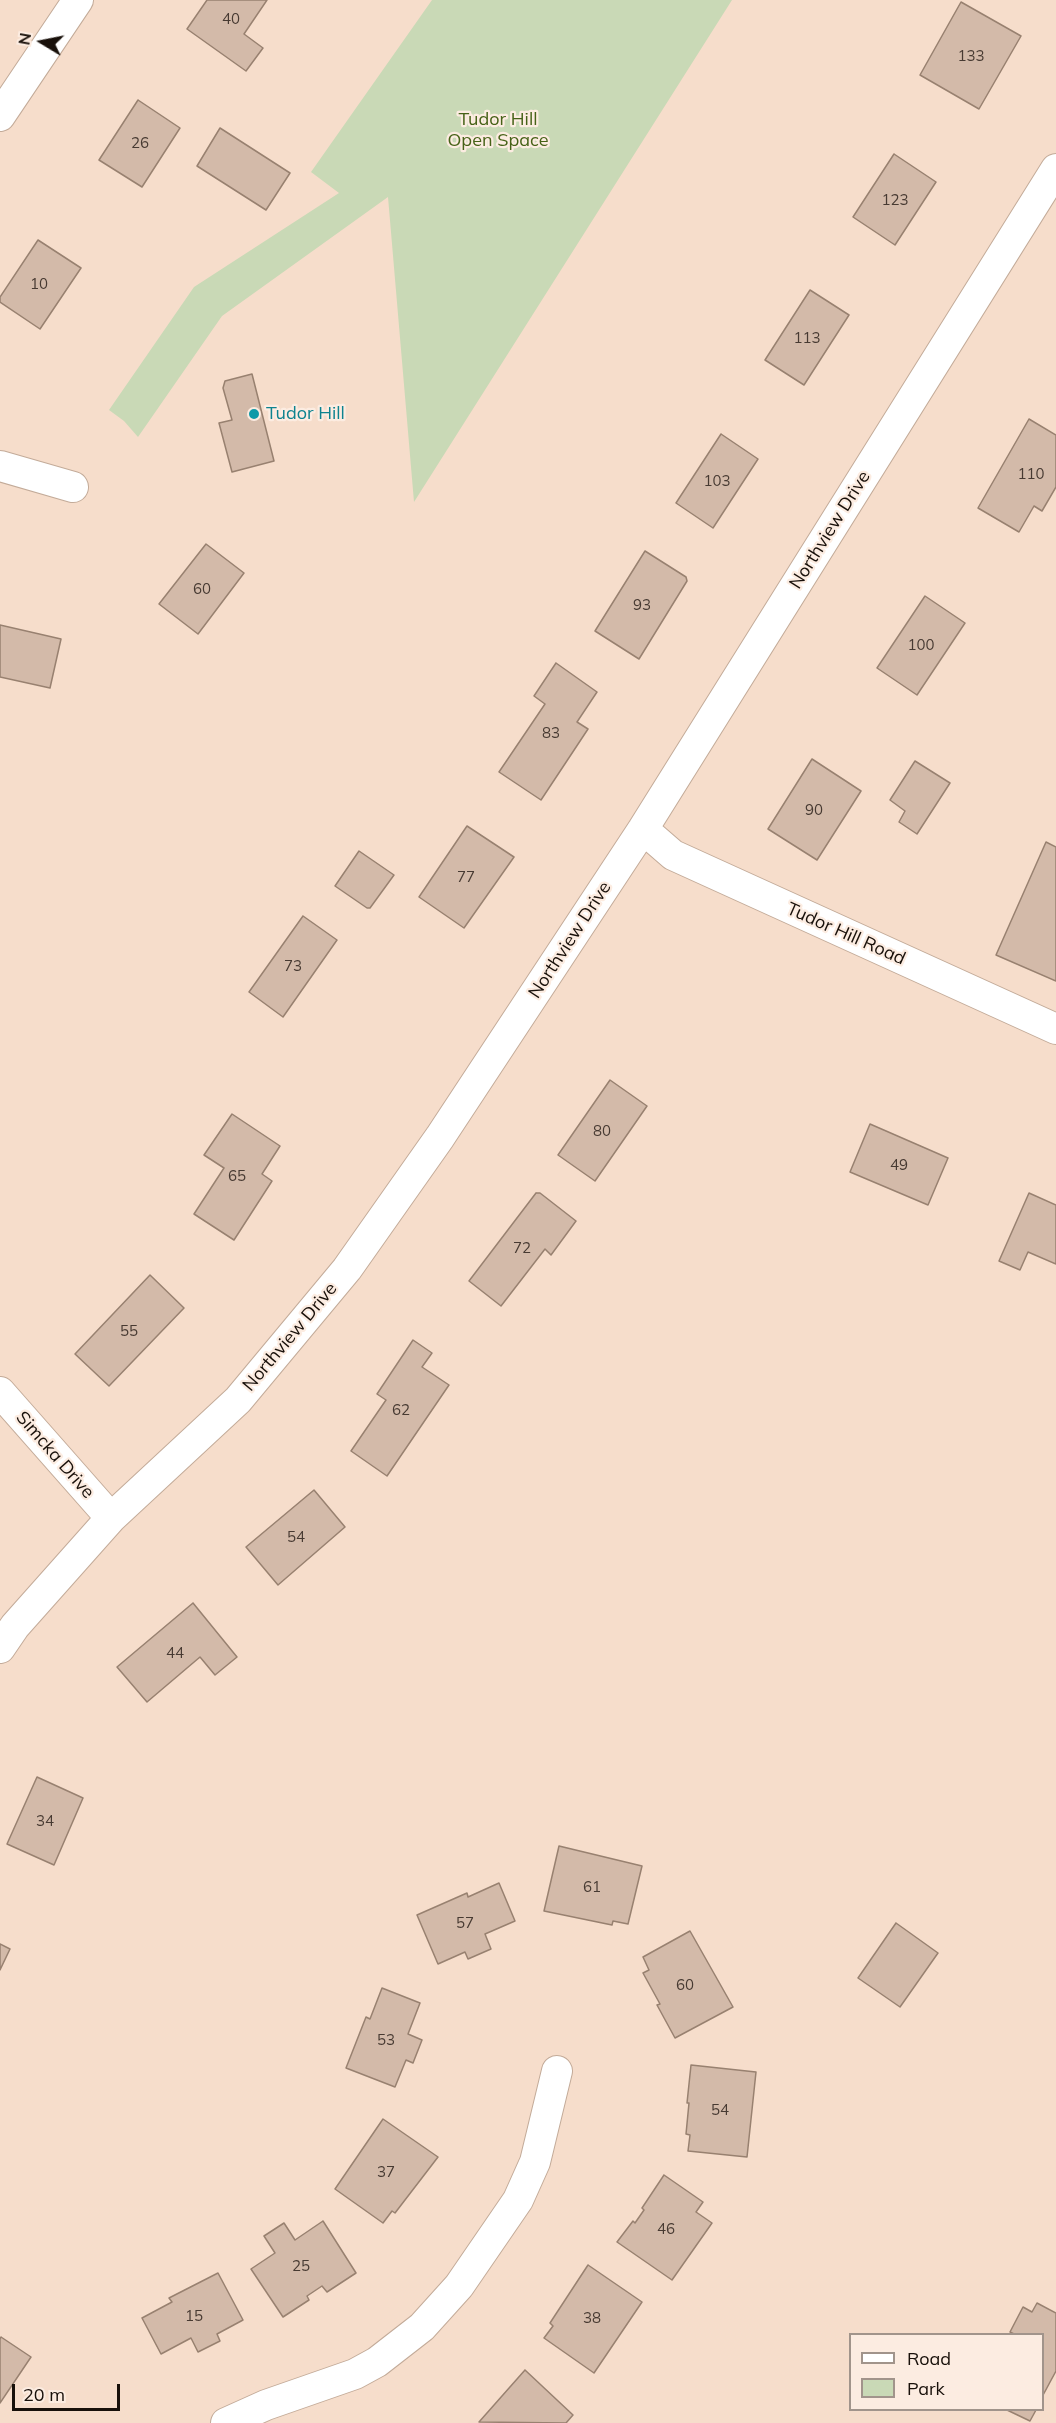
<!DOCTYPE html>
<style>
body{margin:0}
#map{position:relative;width:1056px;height:2423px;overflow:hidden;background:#f6ddcb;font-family:Mulish,sans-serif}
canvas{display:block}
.legend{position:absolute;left:849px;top:2333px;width:195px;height:78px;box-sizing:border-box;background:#fcece1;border:2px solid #a1948b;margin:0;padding:8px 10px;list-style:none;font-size:18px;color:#18100a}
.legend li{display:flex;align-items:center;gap:12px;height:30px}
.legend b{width:30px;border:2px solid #a1948b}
.north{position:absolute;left:12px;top:12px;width:60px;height:60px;-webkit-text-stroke:4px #fcece1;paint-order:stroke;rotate:280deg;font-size:16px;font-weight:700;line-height:24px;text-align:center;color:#18100a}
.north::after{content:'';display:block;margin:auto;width:21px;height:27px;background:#18100a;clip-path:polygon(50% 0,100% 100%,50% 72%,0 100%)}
.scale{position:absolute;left:12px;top:2384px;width:108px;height:27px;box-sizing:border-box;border:3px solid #18100a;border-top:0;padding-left:8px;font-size:18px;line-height:21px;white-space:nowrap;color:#18100a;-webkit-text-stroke:4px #fcece1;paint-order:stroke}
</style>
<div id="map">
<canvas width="1056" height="2423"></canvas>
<ul class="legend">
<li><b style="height:8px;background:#fff"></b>Road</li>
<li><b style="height:16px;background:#c9d9b6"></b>Park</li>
</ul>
<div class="north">N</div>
<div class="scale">20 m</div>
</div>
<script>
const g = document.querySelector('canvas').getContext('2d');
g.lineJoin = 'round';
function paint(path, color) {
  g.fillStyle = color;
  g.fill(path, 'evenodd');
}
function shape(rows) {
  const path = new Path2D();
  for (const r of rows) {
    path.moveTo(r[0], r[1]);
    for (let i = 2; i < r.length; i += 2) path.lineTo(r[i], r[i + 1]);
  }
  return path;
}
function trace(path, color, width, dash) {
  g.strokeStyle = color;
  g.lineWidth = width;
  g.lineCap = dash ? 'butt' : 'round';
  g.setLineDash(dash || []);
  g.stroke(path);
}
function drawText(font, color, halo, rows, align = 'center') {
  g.font = font + ' Mulish,sans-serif';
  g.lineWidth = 4.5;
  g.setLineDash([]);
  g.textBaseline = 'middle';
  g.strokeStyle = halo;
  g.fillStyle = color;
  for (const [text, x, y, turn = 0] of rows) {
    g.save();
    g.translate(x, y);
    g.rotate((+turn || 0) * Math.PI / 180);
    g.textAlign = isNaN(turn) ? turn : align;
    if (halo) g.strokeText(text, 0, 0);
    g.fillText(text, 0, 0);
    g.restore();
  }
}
paint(shape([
 [432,0,732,0,414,502,388,197,222,316,138,437,124,421,109,410,194,287,339,193,311,172]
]), '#c9d9b6');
const building = shape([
 [207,0,267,0,244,34,263,48,246,71,187,29,207,0],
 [961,2,1021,36,979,109,920,75,961,2],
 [138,100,180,128,142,187,99,160,138,100],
 [220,128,290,173,266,210,197,166,220,128],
 [894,154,936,182,895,245,853,217,894,154],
 [38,240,81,268,40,329,0,302,0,297,38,240],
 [810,290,849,315,804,385,765,360,810,290],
 [252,374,274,461,232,472,219,423,232,420,223,388,225,381,252,374],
 [1029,419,1056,435,1056,487,1042,511,1034,506,1019,532,978,508,1029,419],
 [721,434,758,459,713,528,676,503,721,434],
 [206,544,244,573,198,634,159,604,206,544],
 [645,551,686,577,687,581,639,659,595,631,645,551],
 [925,596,965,623,917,695,877,668,925,596],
 [0,625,61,639,50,688,0,677,0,625],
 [556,663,597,692,577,722,588,729,541,800,499,772,545,704,534,696,556,663],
 [812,759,861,791,817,860,768,829,812,759],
 [915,761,950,783,917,834,899,822,905,811,890,800,915,761],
 [467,826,514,857,464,928,419,897,467,826],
 [1046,842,1056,847,1056,981,996,955,1046,842],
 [359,851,394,875,370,908,367,908,335,886,359,851],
 [303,916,337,940,283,1017,249,992,303,916],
 [610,1080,647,1106,595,1181,558,1155,610,1080],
 [232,1114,280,1146,262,1174,272,1181,234,1240,194,1214,224,1168,204,1155,232,1114],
 [870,1124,948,1158,928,1205,850,1172,870,1124],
 [536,1193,540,1193,576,1221,551,1255,545,1249,501,1306,469,1281,536,1193],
 [1029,1193,1056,1205,1056,1264,1028,1252,1020,1270,999,1261,1029,1193],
 [150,1275,184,1308,109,1386,75,1354,150,1275],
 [413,1340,432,1353,422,1367,449,1385,387,1476,351,1451,386,1400,377,1394,413,1340],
 [314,1490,345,1527,278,1585,246,1547,314,1490],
 [193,1603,237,1657,215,1675,200,1657,147,1702,117,1667,193,1603],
 [37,1777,83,1798,54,1865,7,1844,37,1777],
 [559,1846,642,1866,628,1924,613,1921,612,1925,544,1911,559,1846],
 [499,1883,515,1921,485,1934,491,1949,468,1959,465,1952,438,1964,417,1915,467,1893,468,1897,499,1883],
 [896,1923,938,1953,900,2007,858,1978,896,1923],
 [690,1931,733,2007,675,2038,657,2005,660,2004,643,1973,649,1970,643,1957,690,1931],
 [0,1944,10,1949,0,1970,0,1944],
 [382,1988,420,2003,408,2034,422,2040,413,2063,406,2060,395,2087,346,2068,366,2017,370,2019,382,1988],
 [691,2065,756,2072,747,2157,688,2151,690,2135,686,2134,689,2103,687,2103,691,2065],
 [383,2119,438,2157,395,2213,392,2211,383,2223,335,2189,383,2119],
 [664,2175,703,2202,696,2212,712,2223,672,2280,617,2242,633,2221,635,2223,644,2210,642,2208,664,2175],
 [323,2221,356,2273,327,2292,322,2286,307,2296,309,2300,283,2317,251,2269,275,2253,264,2236,284,2223,295,2240,323,2221],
 [588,2265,642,2302,594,2373,544,2338,553,2326,550,2323,588,2265],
 [218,2273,243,2320,217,2334,220,2341,198,2352,191,2338,161,2354,142,2318,172,2302,169,2298,218,2273],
 [1037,2303,1056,2313,1056,2371,1042,2397,1042,2334,1014,2334,1010,2332,1023,2307,1032,2312,1037,2303],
 [1,2337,31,2357,0,2403,0,2339,1,2337],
 [525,2370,573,2415,566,2423,479,2422,525,2370],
 [1007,2410,1036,2410,1030,2421,1007,2410]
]);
paint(building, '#d3baa9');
trace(building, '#988170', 1.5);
const street = shape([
 [0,116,78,0],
 [0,466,73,487],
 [643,829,673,855,1056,1029],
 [0,1392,111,1518],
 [0,1648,15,1626,111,1518,238,1400,347,1269,440,1137,643,829,1056,169],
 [226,2423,266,2405,355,2374,377,2362,422,2327,459,2286,518,2200,535,2162,557,2071]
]);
trace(street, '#c3ab99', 32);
trace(street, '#fff', 30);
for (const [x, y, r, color] of [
 [254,414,6,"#0f9aa8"]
]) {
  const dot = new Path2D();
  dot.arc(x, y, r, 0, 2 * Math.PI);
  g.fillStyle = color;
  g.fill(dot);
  trace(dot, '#fcece1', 2);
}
drawText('15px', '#473a32', null, [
 ["40",231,19],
 ["133",971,56],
 ["26",140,143],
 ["123",895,200],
 ["10",39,284],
 ["113",807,338],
 ["110",1031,474],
 ["103",717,481],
 ["60",202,589],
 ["93",642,605],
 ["100",921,645],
 ["83",551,733],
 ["90",814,810],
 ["77",466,877],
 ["73",293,966],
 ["80",602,1131],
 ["49",899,1165],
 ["65",237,1176],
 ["72",522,1248],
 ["55",129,1331],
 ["62",401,1410],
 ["54",296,1537],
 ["44",175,1653],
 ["34",45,1821],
 ["61",592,1887],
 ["57",465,1923],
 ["60",685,1985],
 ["53",386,2040],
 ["54",720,2110],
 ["37",386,2172],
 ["46",666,2229],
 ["25",301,2266],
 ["15",194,2316],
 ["38",592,2318]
]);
drawText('18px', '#466217', '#fcece1', [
 ["Tudor Hill",498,120],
 ["Open Space",498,141]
]);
drawText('18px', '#0d838f', '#fcece1', [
 ["Tudor Hill",266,414]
], 'left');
drawText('18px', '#18100a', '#fcece1', [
 ["Northview Drive",830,530,-58],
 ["Tudor Hill Road",846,934,24],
 ["Northview Drive",570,940,-57],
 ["Northview Drive",290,1337,-50],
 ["Simcka Drive",55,1455,49]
]);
</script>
